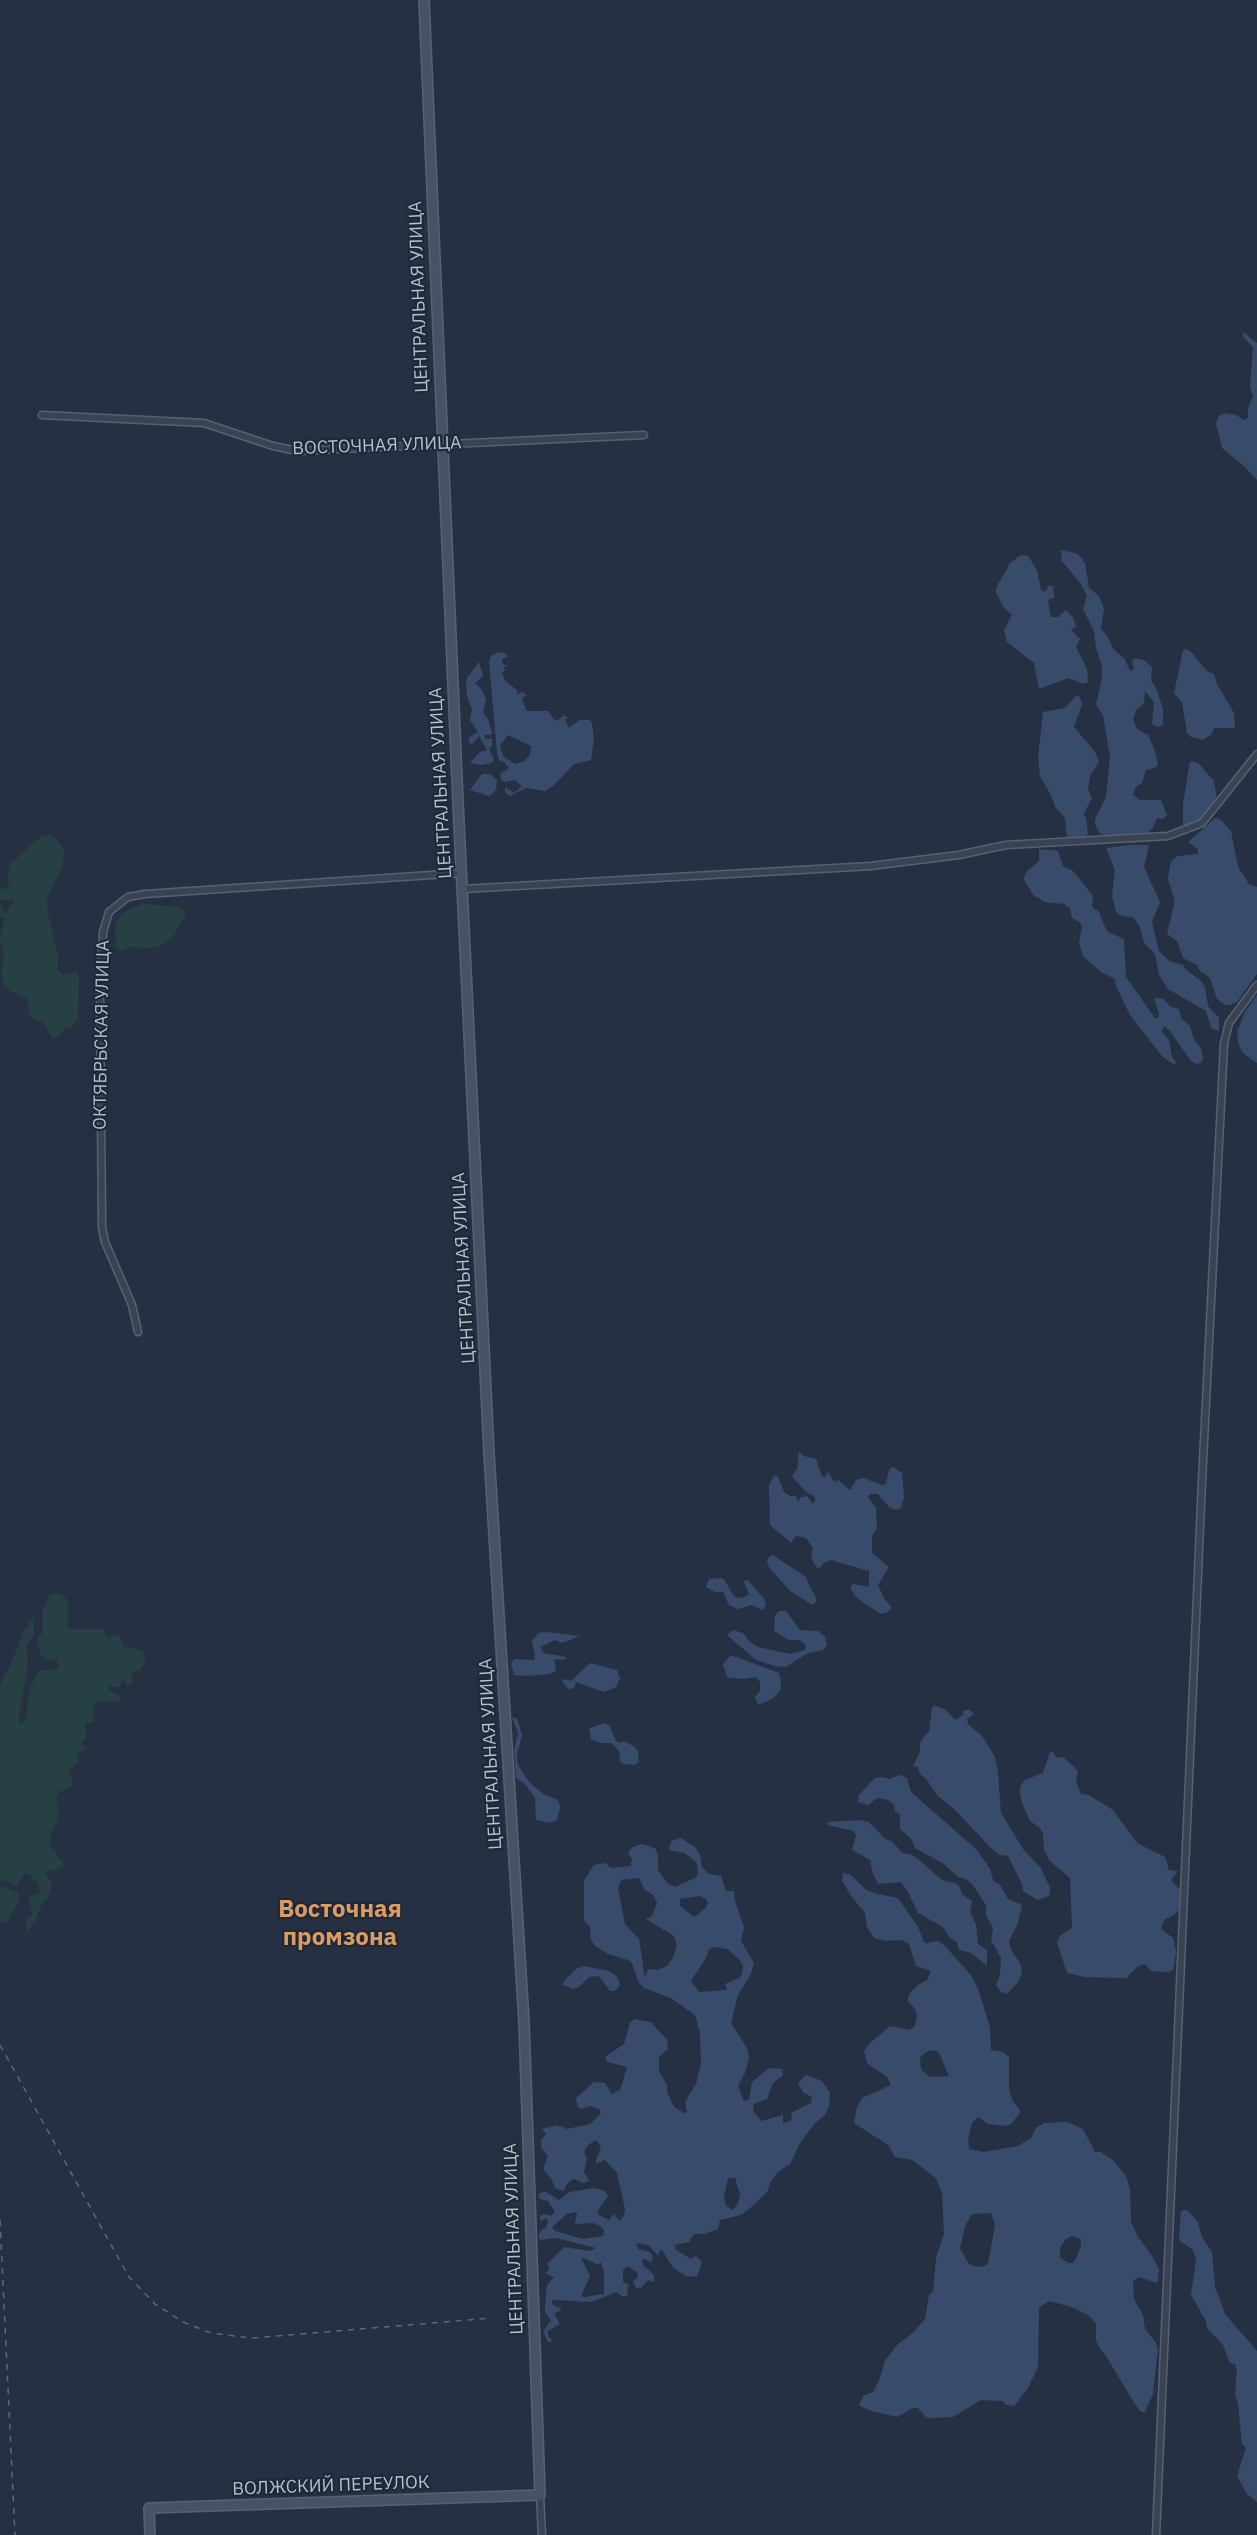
<!DOCTYPE html>
<meta charset="utf-8">
<style>
body{margin:0}
canvas{display:block;background:#253143}
</style>
<canvas width="1257" height="2535"></canvas>
<script>
const g = document.querySelector('canvas').getContext('2d');
g.lineJoin = 'round';
function paint(path, color) {
  g.fillStyle = color;
  g.fill(path, 'evenodd');
}
function shape(rows) {
  const path = new Path2D();
  for (const r of rows) {
    path.moveTo(r[0], r[1]);
    for (let i = 2; i < r.length; i += 2) path.lineTo(r[i], r[i + 1]);
  }
  return path;
}
function trace(path, color, width, dash) {
  g.strokeStyle = color;
  g.lineWidth = width;
  g.lineCap = dash ? 'butt' : 'round';
  g.setLineDash(dash || []);
  g.stroke(path);
}
function drawText(font, color, halo, rows, align = 'center') {
  g.font = font + ' "IBM Plex Sans",sans-serif';
  g.lineWidth = 4.5;
  g.setLineDash([]);
  g.textBaseline = 'middle';
  g.strokeStyle = halo;
  g.fillStyle = color;
  for (const [text, x, y, turn = 0] of rows) {
    g.save();
    g.translate(x, y);
    g.rotate((+turn || 0) * Math.PI / 180);
    g.textAlign = isNaN(turn) ? turn : align;
    if (halo) g.strokeText(text, 0, 0);
    g.fillText(text, 0, 0);
    g.restore();
  }
}
paint(shape([
 [50,835,56,839,64,851,63,865,47,897,48,914,58,955,57,970,63,975,77,972,79,976,78,1019,71,1028,65,1029,57,1038,52,1038,44,1023,31,1018,28,1009,27,998,11,992,4,983,1,974,4,958,0,938,5,917,0,918,0,903,5,914,14,901,14,898,9,901,0,899,0,888,12,890,7,883,10,865,36,840,43,836],
 [142,904,178,907,185,911,185,916,174,935,161,946,150,948,130,947,120,951,116,948,115,924,123,912],
 [57,1593,64,1596,67,1600,69,1615,67,1627,70,1629,104,1629,106,1636,117,1635,121,1638,124,1647,131,1647,144,1652,145,1661,141,1669,132,1672,133,1684,127,1685,122,1677,120,1687,108,1686,109,1691,119,1695,120,1701,97,1702,93,1705,94,1721,85,1723,86,1737,81,1743,85,1746,85,1751,77,1752,78,1763,69,1769,73,1786,59,1792,56,1797,58,1808,57,1821,50,1835,50,1846,63,1862,63,1866,62,1868,45,1872,52,1885,47,1899,41,1906,36,1919,27,1932,26,1921,33,1914,28,1898,39,1894,40,1891,38,1883,27,1873,24,1874,16,1887,12,1882,0,1880,0,1685,10,1667,23,1632,34,1617,33,1635,27,1648,28,1664,20,1710,19,1723,22,1723,26,1717,30,1689,38,1671,58,1669,59,1666,56,1659,51,1661,41,1655,37,1642,39,1635,43,1633,43,1609,50,1594],
 [0,1887,18,1893,19,1900,7,1923,1,1922,0,1918]
]), '#274044');
paint(shape([
 [1243,332,1257,343,1257,480,1245,467,1222,448,1216,423,1219,416,1225,413,1236,415,1244,420,1248,418,1248,408,1253,396,1250,387,1253,347,1243,337],
 [1061,550,1078,554,1085,563,1089,588,1099,596,1104,609,1101,629,1106,634,1114,650,1124,658,1130,671,1134,669,1132,661,1135,658,1144,660,1152,667,1151,680,1156,688,1163,709,1163,725,1158,727,1152,724,1154,702,1145,691,1144,703,1136,710,1133,720,1137,729,1148,735,1155,751,1158,765,1155,768,1146,770,1142,783,1136,787,1133,795,1139,800,1161,800,1167,815,1163,819,1157,818,1153,828,1144,835,1106,837,1100,833,1095,824,1095,819,1106,797,1110,757,1103,715,1096,705,1102,678,1102,666,1096,648,1094,631,1083,609,1087,596,1081,584,1062,561],
 [1021,555,1028,556,1037,570,1041,590,1045,592,1049,585,1053,587,1054,598,1049,599,1048,602,1051,617,1058,617,1066,610,1073,617,1076,626,1071,630,1080,639,1076,647,1087,669,1088,682,1083,684,1069,678,1039,689,1034,663,1007,642,1004,630,1012,615,1004,608,996,593,996,588,1010,563],
 [1185,649,1190,651,1208,672,1214,674,1217,684,1234,713,1235,728,1214,728,1212,734,1203,740,1191,737,1187,733,1182,702,1174,693,1183,650],
 [498,652,505,653,508,656,502,659,503,664,507,666,503,668,505,670,502,673,505,681,517,690,517,695,522,692,527,695,522,698,526,711,548,711,555,721,560,719,564,714,565,717,569,717,565,720,569,728,579,720,590,720,592,723,594,739,591,760,574,764,555,784,545,791,526,788,510,796,505,792,505,787,514,793,522,786,515,780,505,782,501,780,500,774,509,768,504,762,499,760,497,753,489,661,491,656],
 [508,735,531,746,530,754,525,761,515,764,503,756,500,746],
 [479,662,483,676,475,683,482,690,486,700,483,712,488,719,492,732,491,735,485,735,484,739,492,739,492,746,489,748,494,759,492,763,482,765,470,763,480,752,487,750,479,736,472,744,468,742,470,737,478,732,470,720,472,709,467,696,466,685,467,678],
 [1076,696,1079,696,1082,704,1074,727,1095,752,1099,762,1090,776,1088,789,1092,798,1083,815,1086,817,1088,834,1084,838,1067,838,1065,818,1055,807,1052,797,1040,776,1038,757,1043,712,1065,708],
 [1190,761,1198,763,1214,781,1217,799,1199,820,1186,827,1183,826,1183,804],
 [482,774,490,774,497,780,496,790,489,796,470,790],
 [1215,818,1220,819,1231,831,1238,867,1249,884,1257,887,1257,974,1237,1002,1230,1005,1225,1005,1217,999,1210,978,1200,971,1197,965,1183,958,1177,941,1167,934,1175,901,1168,879,1170,865,1173,859,1178,856,1198,854,1198,849,1188,842],
 [1130,845,1149,845,1144,867,1160,902,1152,922,1159,951,1169,961,1183,965,1184,968,1201,981,1205,987,1208,1006,1219,1018,1219,1031,1211,1028,1206,1011,1168,989,1159,975,1155,954,1144,943,1140,927,1134,918,1119,915,1116,912,1112,895,1115,870,1106,848],
 [1039,849,1058,851,1063,866,1073,871,1093,896,1092,907,1099,912,1105,927,1108,932,1124,939,1126,977,1155,1018,1158,1018,1159,1014,1154,998,1163,999,1171,1007,1179,1009,1181,1018,1190,1026,1194,1040,1201,1048,1203,1058,1201,1063,1196,1064,1191,1061,1170,1031,1164,1026,1162,1032,1169,1040,1172,1057,1177,1063,1173,1064,1162,1056,1130,1015,1116,986,1115,979,1101,972,1083,956,1079,943,1082,927,1080,922,1072,918,1070,908,1064,904,1045,902,1033,895,1024,879,1026,872,1039,861],
 [1257,995,1257,1063,1243,1053,1239,1046,1237,1032,1245,1012],
 [799,1452,804,1456,816,1459,822,1477,826,1476,828,1472,833,1480,836,1482,838,1480,850,1490,856,1480,863,1478,882,1485,886,1484,889,1470,893,1467,902,1473,904,1497,901,1508,895,1510,890,1508,878,1494,870,1494,868,1497,876,1508,877,1528,872,1536,872,1553,889,1567,878,1585,884,1598,892,1608,888,1612,881,1614,868,1606,856,1597,850,1588,853,1584,869,1587,869,1571,831,1560,823,1563,821,1567,817,1568,811,1558,813,1548,806,1538,796,1536,791,1543,770,1525,769,1486,774,1475,778,1477,784,1492,790,1496,796,1496,798,1502,801,1497,807,1496,812,1503,815,1502,815,1497,805,1491,792,1476,797,1469],
 [773,1555,805,1576,817,1600,813,1605,790,1591,769,1567,767,1562,769,1557],
 [721,1578,724,1579,733,1595,737,1598,745,1597,749,1594,744,1581,748,1580,764,1599,766,1606,762,1610,752,1605,737,1609,729,1605,723,1592,715,1592,706,1587,709,1579],
 [779,1611,786,1611,800,1630,818,1631,825,1637,827,1645,823,1650,806,1654,786,1667,775,1666,756,1660,727,1635,733,1630,743,1633,749,1641,758,1647,790,1654,805,1650,806,1645,800,1640,789,1640,774,1631,775,1616],
 [545,1632,580,1636,562,1643,555,1640,540,1647,544,1653,566,1657,565,1660,554,1659,556,1671,549,1674,528,1676,514,1675,511,1663,515,1659,534,1660,535,1657,532,1640,539,1633],
 [731,1655,779,1673,781,1682,780,1691,772,1699,758,1705,755,1697,760,1691,760,1682,756,1677,743,1679,727,1677,723,1664],
 [590,1663,617,1670,620,1678,616,1687,604,1692,576,1682,574,1688,568,1689,562,1681,565,1679,571,1681],
 [934,1705,946,1710,955,1720,963,1715,964,1710,970,1710,974,1714,967,1719,968,1724,982,1736,995,1757,998,1772,1001,1813,1023,1849,1041,1868,1050,1888,1050,1894,1047,1897,1037,1900,1023,1891,1022,1884,1008,1856,999,1855,993,1850,955,1810,938,1796,926,1779,920,1774,918,1767,913,1766,920,1752,920,1743,925,1735,929,1732,932,1708],
 [512,1717,517,1719,522,1735,517,1754,518,1765,530,1783,545,1795,558,1800,560,1807,557,1820,550,1823,536,1820,535,1798,525,1784,516,1778,514,1751,518,1733],
 [605,1723,609,1725,616,1741,619,1743,624,1741,635,1747,638,1751,639,1762,634,1765,623,1764,620,1761,619,1751,611,1743,601,1743,591,1739,589,1728],
 [1052,1751,1057,1758,1063,1757,1076,1769,1078,1772,1076,1782,1081,1794,1089,1795,1113,1810,1137,1843,1165,1857,1169,1870,1178,1871,1171,1880,1180,1890,1180,1908,1175,1914,1164,1920,1161,1929,1173,1938,1176,1952,1173,1970,1167,1972,1151,1971,1145,1964,1137,1967,1126,1978,1085,1977,1067,1973,1057,1942,1060,1936,1072,1928,1070,1878,1050,1861,1044,1850,1043,1834,1040,1828,1030,1821,1022,1803,1020,1792,1020,1787,1025,1780,1043,1773,1050,1752],
 [901,1775,907,1778,911,1792,977,1850,990,1869,993,1880,1000,1885,1008,1899,1022,1905,1018,1923,1009,1941,1012,1952,1020,1963,1022,1971,1019,1981,1007,1994,1001,1992,996,1985,1000,1975,1001,1958,991,1940,993,1928,986,1915,986,1905,972,1884,966,1879,958,1877,944,1864,915,1848,912,1840,900,1829,900,1814,895,1811,894,1805,888,1800,877,1798,868,1805,858,1802,859,1795,875,1778,883,1777,889,1779],
 [860,1820,869,1822,885,1839,891,1841,903,1853,910,1854,918,1859,942,1880,955,1883,959,1886,962,1894,972,1901,970,1912,976,1924,978,1944,987,1950,987,1966,971,1953,959,1950,957,1942,950,1938,943,1927,918,1913,908,1892,901,1882,878,1884,873,1874,870,1860,852,1850,856,1835,854,1831,827,1825,828,1822],
 [681,1838,695,1847,700,1855,702,1867,708,1874,721,1876,726,1891,734,1891,735,1901,744,1927,741,1941,754,1963,751,1974,738,1995,731,2023,747,2048,749,2058,745,2073,738,2086,744,2101,749,2100,752,2082,769,2068,782,2069,783,2075,773,2083,767,2099,754,2104,753,2111,761,2121,783,2115,783,2123,792,2120,791,2113,811,2103,812,2097,803,2092,798,2083,806,2075,822,2081,830,2093,829,2106,825,2115,816,2122,800,2143,790,2164,778,2172,770,2183,767,2192,749,2209,741,2215,720,2220,718,2229,705,2234,694,2234,689,2242,675,2245,676,2250,684,2255,691,2259,696,2256,702,2262,697,2276,689,2277,682,2274,672,2266,662,2250,659,2251,659,2256,648,2245,636,2243,638,2249,650,2252,653,2257,651,2263,645,2259,642,2260,643,2265,654,2275,654,2282,648,2280,641,2288,636,2288,633,2282,638,2277,637,2272,627,2266,623,2270,623,2282,629,2285,627,2289,628,2296,622,2296,616,2292,592,2302,552,2300,553,2305,562,2309,554,2314,560,2324,548,2331,548,2337,552,2340,551,2342,548,2342,543,2331,551,2321,545,2312,546,2291,548,2284,554,2277,545,2273,549,2270,548,2263,564,2247,590,2251,596,2248,556,2238,541,2240,538,2237,541,2230,546,2228,548,2222,546,2218,540,2221,540,2216,545,2214,550,2216,555,2212,548,2201,539,2199,539,2194,544,2191,559,2200,570,2192,594,2188,605,2191,608,2196,598,2210,599,2215,609,2220,614,2214,619,2221,624,2216,625,2209,617,2173,605,2160,595,2164,601,2146,596,2140,588,2145,584,2152,587,2158,584,2172,589,2181,584,2183,573,2179,567,2184,564,2191,555,2188,551,2178,543,2169,548,2156,541,2147,541,2140,546,2134,542,2129,557,2125,567,2129,590,2124,601,2113,599,2109,590,2106,581,2109,577,2106,576,2098,594,2082,605,2083,612,2094,620,2090,627,2067,607,2062,605,2057,624,2044,630,2023,634,2019,651,2022,667,2040,668,2049,659,2057,659,2071,667,2085,667,2092,674,2107,684,2113,687,2112,685,2102,696,2084,701,2064,700,2033,695,2015,671,1998,644,1988,639,1983,631,1961,608,1954,595,1946,591,1940,590,1927,584,1920,584,1881,594,1865,605,1863,611,1868,631,1866,632,1859,628,1853,632,1847,642,1844,655,1848,658,1856,658,1870,667,1883,675,1887,697,1877,698,1869,696,1862,685,1853,669,1850,671,1841],
 [639,1878,644,1889,654,1896,657,1903,652,1916,646,1919,674,1936,677,1946,673,1958,667,1966,657,1970,648,1969,645,1979,639,1939,625,1924,618,1888,621,1880],
 [700,1896,706,1899,708,1903,705,1909,694,1917,680,1906,680,1899],
 [714,1947,727,1949,739,1959,743,1966,741,1977,725,1984,727,1990,699,1992,691,1981,706,1958,709,1949],
 [728,2178,735,2178,740,2194,738,2204,732,2210,726,2206,724,2197],
 [577,2212,575,2224,593,2223,600,2226,604,2230,603,2236,583,2239,555,2231,552,2227,567,2214],
 [581,2257,598,2265,601,2262,604,2273,604,2294,584,2297,581,2296,590,2276],
 [843,1873,850,1874,866,1890,877,1894,898,1898,918,1927,924,1942,926,1943,938,1941,943,1944,971,1975,979,1991,990,2028,991,2050,1003,2052,1009,2057,1009,2088,1012,2100,1020,2110,1020,2113,1011,2124,1004,2126,988,2124,978,2117,972,2123,968,2140,969,2149,983,2152,1018,2146,1031,2138,1036,2128,1044,2123,1067,2122,1083,2129,1095,2152,1101,2152,1113,2160,1126,2176,1130,2189,1131,2222,1138,2237,1152,2256,1159,2269,1157,2283,1139,2277,1133,2281,1134,2299,1143,2315,1145,2329,1156,2343,1158,2349,1153,2394,1145,2412,1141,2412,1134,2403,1106,2356,1100,2349,1096,2340,1096,2323,1088,2315,1074,2308,1050,2301,1039,2307,1038,2367,1028,2388,1014,2406,1006,2405,1003,2401,981,2400,953,2417,931,2418,926,2417,918,2408,913,2408,897,2417,868,2410,859,2405,863,2396,873,2392,879,2381,885,2361,897,2345,914,2332,925,2319,929,2295,933,2291,936,2258,944,2234,942,2193,936,2178,912,2160,895,2157,888,2145,854,2123,857,2107,862,2098,891,2085,887,2077,867,2063,864,2051,870,2043,890,2026,910,2030,915,2026,917,2016,915,2009,908,2001,909,1994,918,1985,927,1980,931,1971,916,1966,909,1944,901,1940,886,1941,874,1938,867,1927,865,1913,851,1896,842,1880],
 [928,2051,936,2050,940,2055,949,2076,930,2077,921,2070,920,2057],
 [991,2213,995,2225,988,2264,982,2267,973,2266,969,2264,960,2249,965,2226,972,2214],
 [1072,2236,1081,2239,1081,2245,1076,2259,1073,2263,1068,2263,1060,2258,1060,2248,1066,2239],
 [584,1966,609,1971,617,1976,620,1985,615,1991,610,1991,599,1976,589,1977,579,1987,573,1989,563,1985,564,1981,576,1969],
 [1187,2210,1198,2222,1202,2237,1212,2252,1215,2287,1225,2314,1257,2351,1257,2502,1247,2494,1237,2476,1246,2448,1242,2444,1238,2404,1235,2394,1237,2370,1235,2364,1230,2363,1223,2345,1207,2328,1206,2321,1191,2295,1196,2260,1193,2250,1180,2241,1179,2235,1181,2211]
]), '#384b6b');
const street = shape([
 [42,415,204,423,273,446,297,451,644,435],
 [463,889,871,866,959,855,1006,845,1168,836,1202,823,1257,754],
 [138,1332,132,1305,105,1242,102,1227,100,998,103,932,109,912,128,897,145,894,462,873],
 [540,2495,542,2535],
 [1156,2535,1202,1481,1224,1044,1229,1023,1257,985]
]);
const secondary = shape([
 [150,2535,149,2508,540,2495,524,2022,489,1453,458,802,424,0]
]);
trace(street, '#586170', 9);
trace(secondary, '#586170', 12);
trace(street, '#3a4353', 6);
trace(secondary, '#485266', 9);
trace(shape([
 [0,2045,129,2277,155,2304,183,2322,211,2333,251,2338,491,2318],
 [0,2220,15,2535]
]), '#5c677a', 1.5, [6, 6]);
drawText('18px', '#b7bfcd', '#1e2838', [
 ["ЦЕНТРАЛЬНАЯ УЛИЦА",419,297,-92],
 ["ВОСТОЧНАЯ УЛИЦА",377,446,-2],
 ["ЦЕНТРАЛЬНАЯ УЛИЦА",441,783,-93],
 ["ОКТЯБРЬСКАЯ УЛИЦА",102,1035,-89],
 ["ЦЕНТРАЛЬНАЯ УЛИЦА",464,1268,-93],
 ["ЦЕНТРАЛЬНАЯ УЛИЦА",491,1754,-93],
 ["ЦЕНТРАЛЬНАЯ УЛИЦА",514,2239,-92],
 ["ВОЛЖСКИЙ ПЕРЕУЛОК",331,2486,-2]
]);
drawText('bold 24px', '#db9c64', '#1e2838', [
 ["Восточная",340,1910],
 ["промзона",340,1938]
]);
</script>
